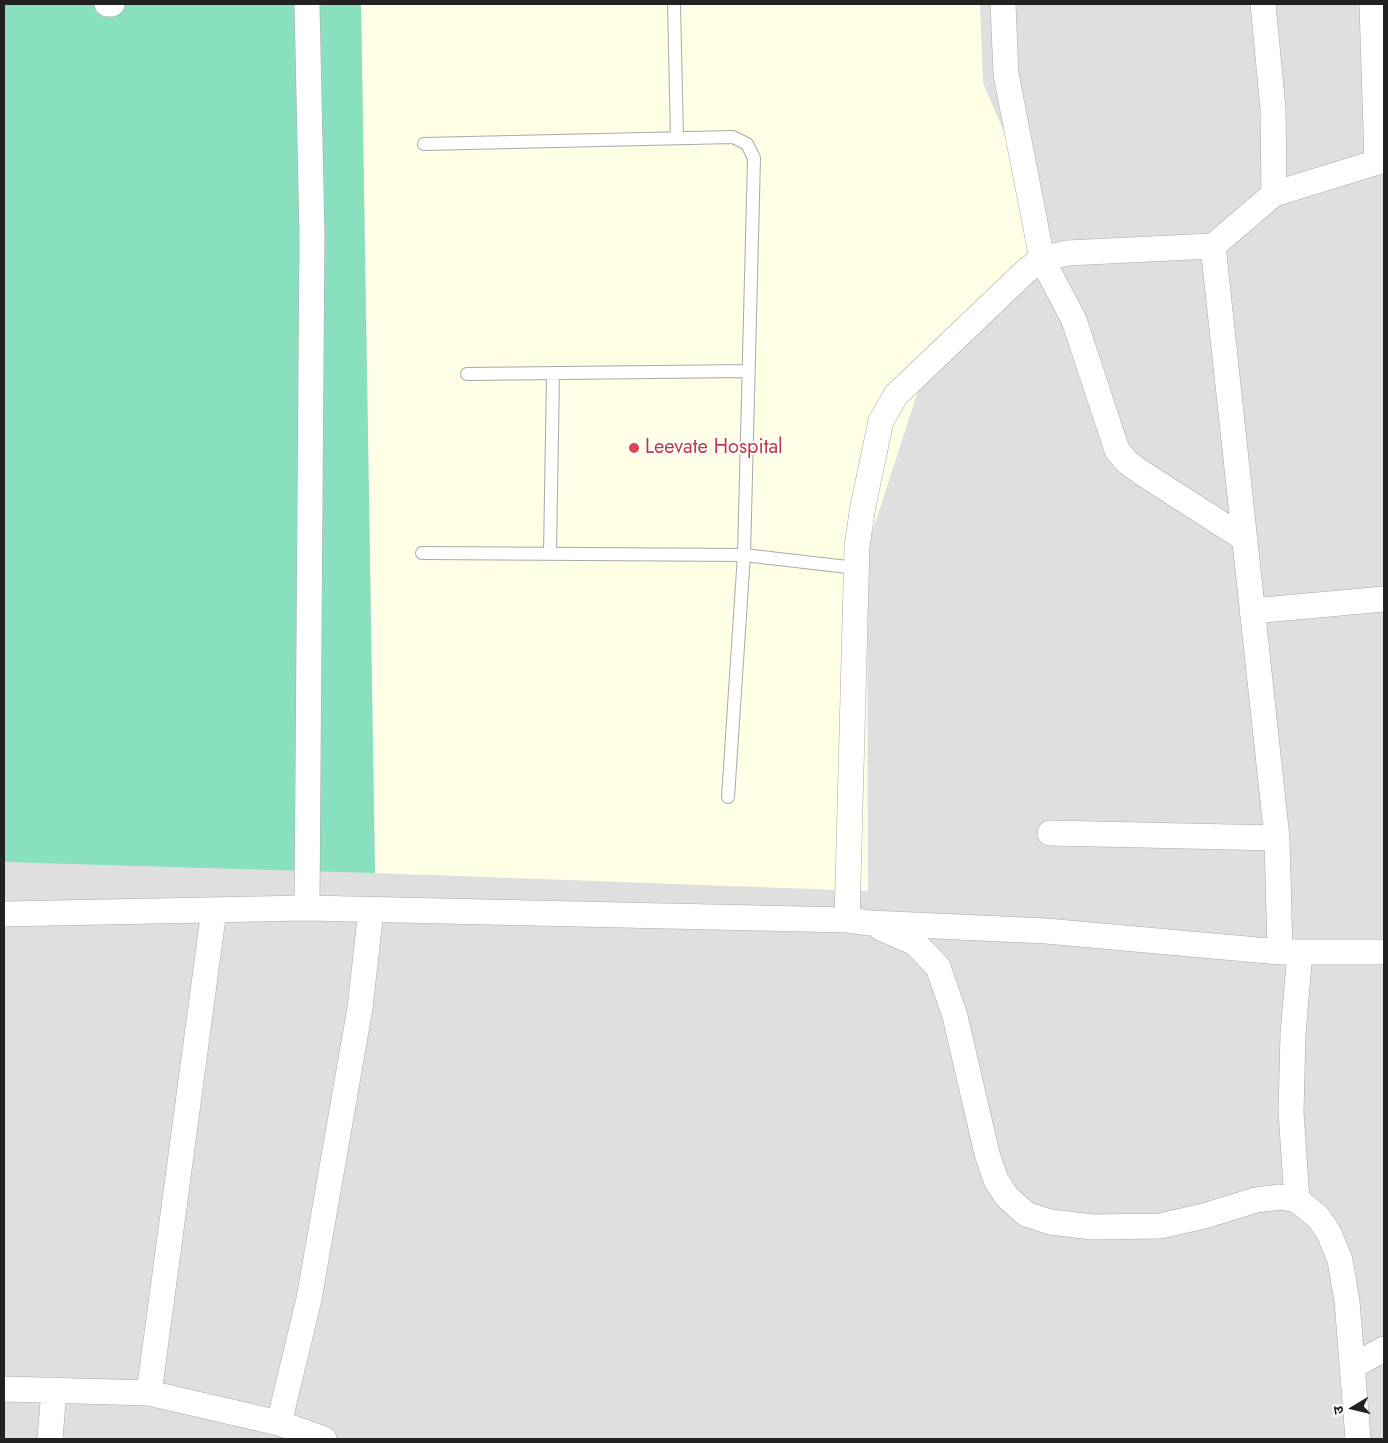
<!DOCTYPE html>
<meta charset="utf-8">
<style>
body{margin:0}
#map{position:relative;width:1388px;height:1443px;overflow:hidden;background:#f2efe9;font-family:Jost,"Noto Sans Devanagari",sans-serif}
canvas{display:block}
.frame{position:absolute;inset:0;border:5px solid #222;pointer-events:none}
.north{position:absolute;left:1328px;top:1383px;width:50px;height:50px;-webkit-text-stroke:4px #fff;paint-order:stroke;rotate:261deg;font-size:14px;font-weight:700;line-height:20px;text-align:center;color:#222}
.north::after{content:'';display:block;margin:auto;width:18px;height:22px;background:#222;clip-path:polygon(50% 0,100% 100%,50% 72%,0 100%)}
</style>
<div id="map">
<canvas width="1388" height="1443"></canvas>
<div class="frame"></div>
<div class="north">उ</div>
</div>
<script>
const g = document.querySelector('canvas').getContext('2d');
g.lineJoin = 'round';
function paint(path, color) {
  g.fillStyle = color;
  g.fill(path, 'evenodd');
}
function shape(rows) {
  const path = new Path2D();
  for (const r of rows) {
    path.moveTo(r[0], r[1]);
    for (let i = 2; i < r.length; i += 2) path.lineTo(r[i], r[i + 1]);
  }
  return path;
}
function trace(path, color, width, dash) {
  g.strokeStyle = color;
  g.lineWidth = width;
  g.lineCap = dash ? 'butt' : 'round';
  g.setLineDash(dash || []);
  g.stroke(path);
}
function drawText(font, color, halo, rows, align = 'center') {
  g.font = font + ' Jost,sans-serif';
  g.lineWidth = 4;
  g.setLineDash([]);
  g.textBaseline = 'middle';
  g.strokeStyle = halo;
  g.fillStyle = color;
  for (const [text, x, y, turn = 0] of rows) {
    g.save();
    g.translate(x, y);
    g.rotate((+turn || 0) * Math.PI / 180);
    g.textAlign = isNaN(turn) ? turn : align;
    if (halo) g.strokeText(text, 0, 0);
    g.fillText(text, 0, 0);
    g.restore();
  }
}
paint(shape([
 [4,4,1384,4,1384,1439,4,1439]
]), '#e0dfdf');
paint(shape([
 [361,4,980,4,983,83,1050,240,932,348,867,548,868,891,375,873]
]), '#ffffe5');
paint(shape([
 [4,4,361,4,375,873,4,862]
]), '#88e0be');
const service = shape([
 [674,4,677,138],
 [424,144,733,137,747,144,754,158,744,555,728,797],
 [467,374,748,371],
 [422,553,744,555,856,568],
 [550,554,553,373]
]);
const minor = shape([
 [107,4,112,4],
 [1003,4,1006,74,1042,259,1074,320,1117,450,1127,462,1142,473,1245,539],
 [1263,4,1273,109,1274,194],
 [1372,4,1377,162],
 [1213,246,1277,838,1280,952],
 [1252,611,1384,599],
 [1050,833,1277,838],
 [307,908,312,234,307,4],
 [4,914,307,908,847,920,870,923,1046,931,1280,952,1384,952],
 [847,920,857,546,863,506,881,421,896,395,1026,271,1042,259,1067,253,1213,246,1274,194,1384,160],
 [881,928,915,943,938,967,955,1016,987,1154,996,1180,1007,1197,1026,1214,1050,1222,1093,1227,1160,1226,1204,1216,1256,1200,1280,1197,1297,1200,1318,1217,1329,1233,1340,1260,1347,1301,1358,1439],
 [1297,1200,1291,1112,1293,1034,1300,952],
 [1353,1366,1384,1349],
 [4,1389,149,1393,214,910],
 [149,1393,279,1423,324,1439],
 [279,1423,309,1299,360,1008,371,910],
 [50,1439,54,1390]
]);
trace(service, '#a9a9a9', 14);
trace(minor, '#a9a9a9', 26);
trace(service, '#fff', 12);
trace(minor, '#fff', 25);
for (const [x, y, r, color] of [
 [634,448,6,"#e0444e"]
]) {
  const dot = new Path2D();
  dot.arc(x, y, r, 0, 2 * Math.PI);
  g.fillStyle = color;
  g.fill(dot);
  trace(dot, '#fff', 2);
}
drawText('20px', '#be3a42', '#fff', [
 ["Leevate Hospital",645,448]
], 'left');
</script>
